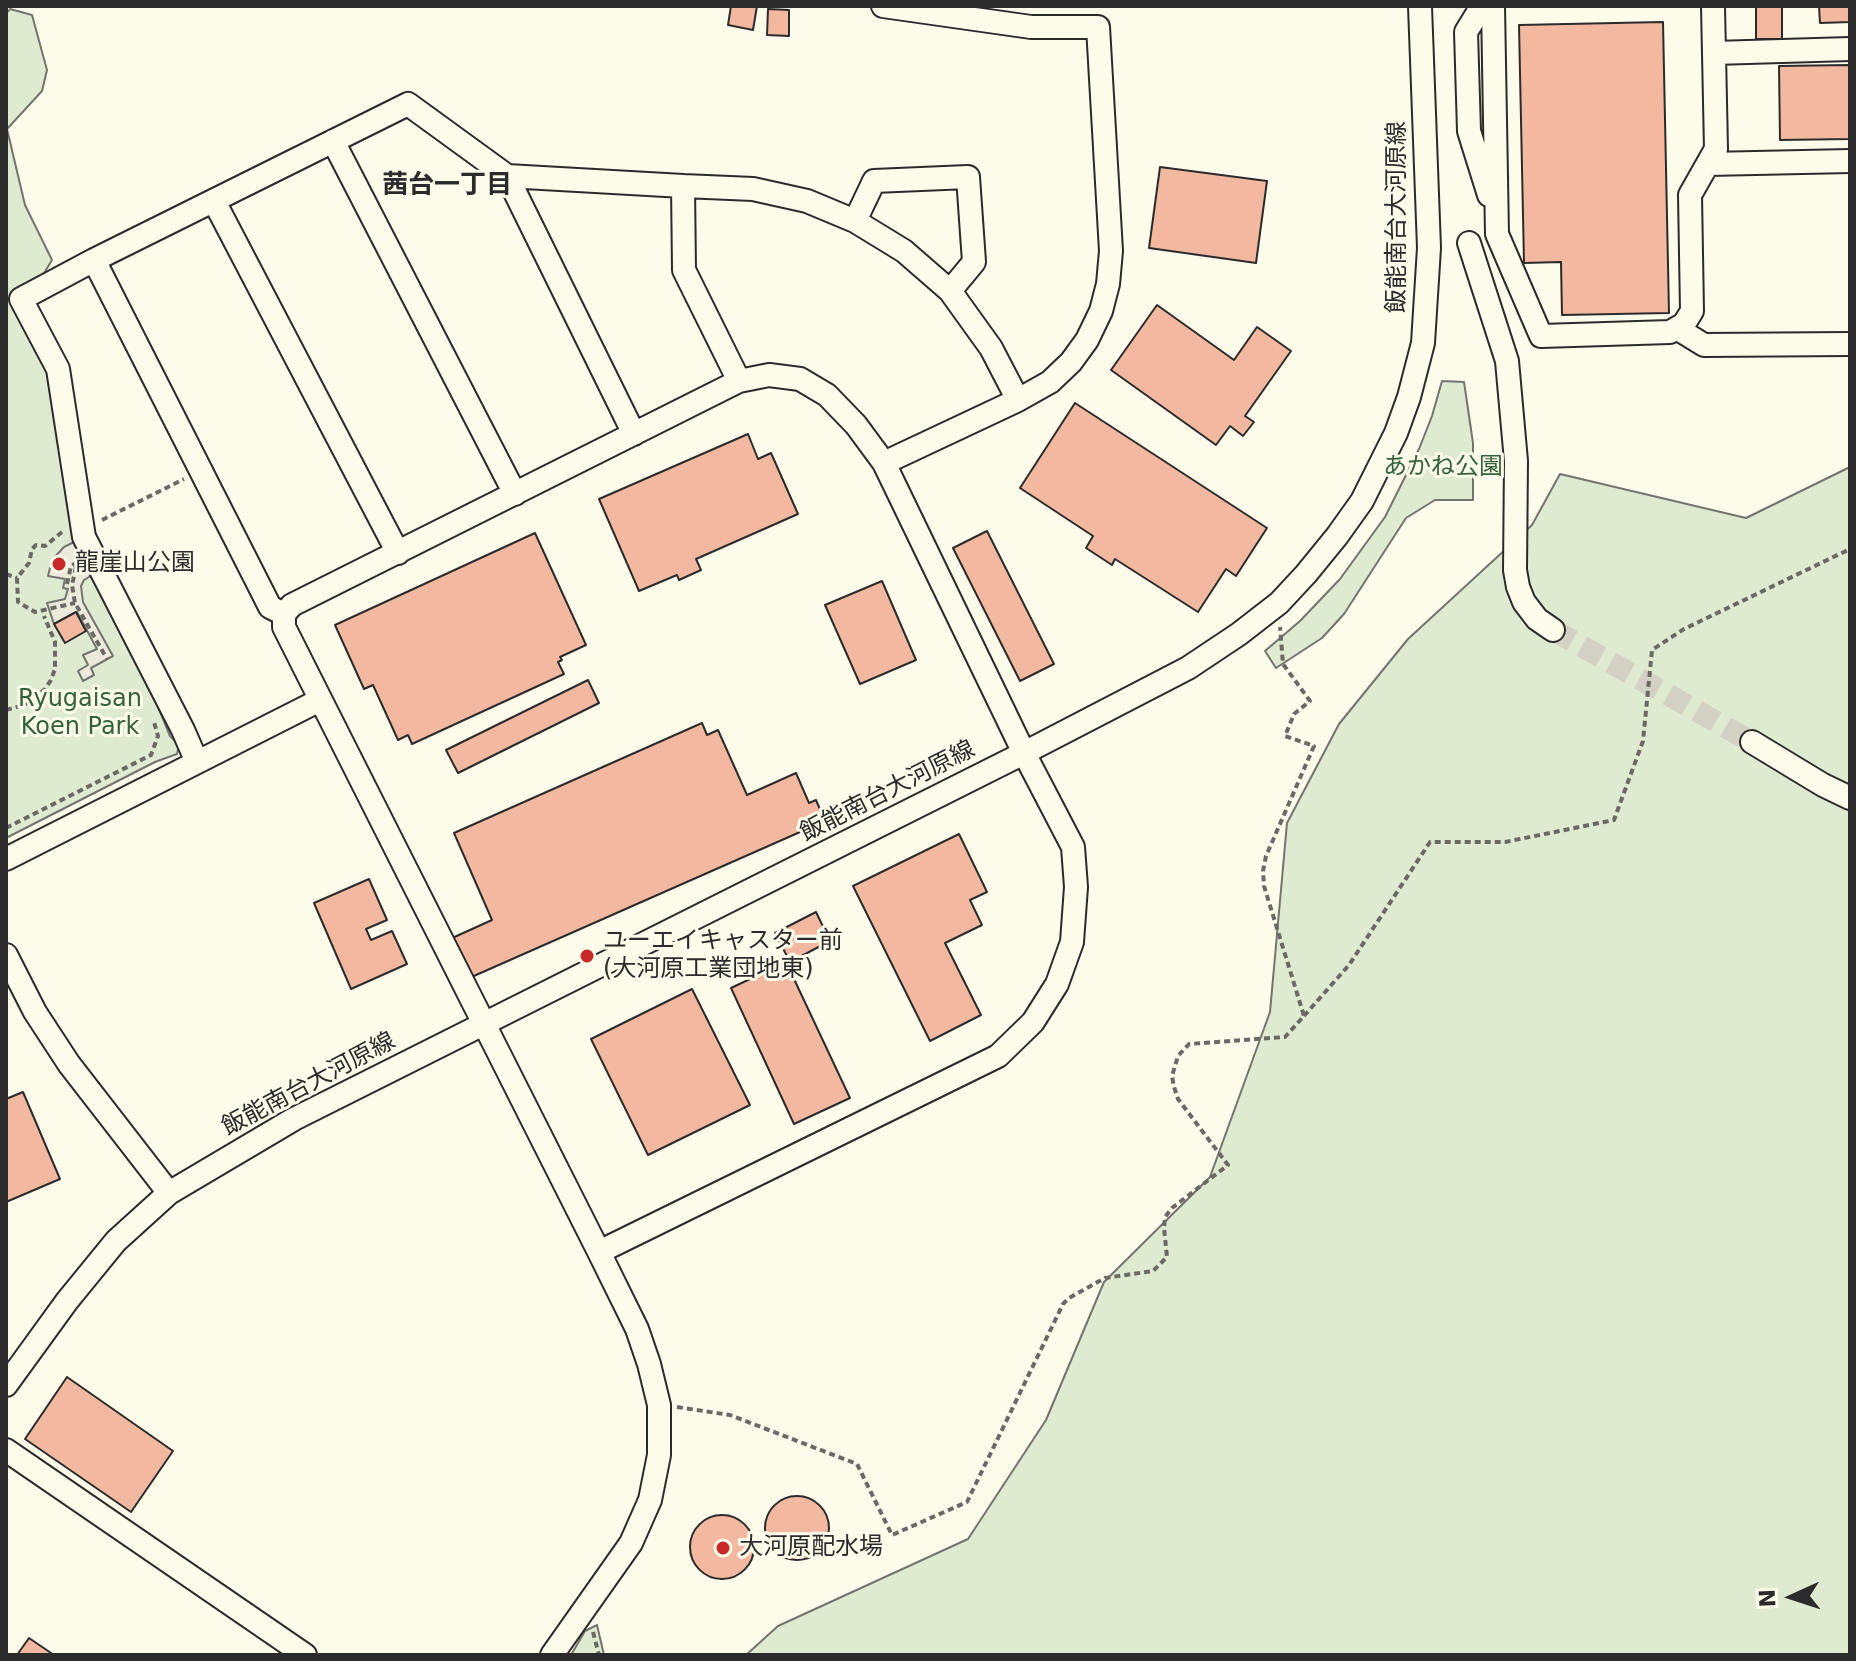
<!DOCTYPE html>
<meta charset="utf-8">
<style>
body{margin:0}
#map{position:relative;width:1856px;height:1661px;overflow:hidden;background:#fdfbea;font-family:"DejaVu Sans",sans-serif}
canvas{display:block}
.frame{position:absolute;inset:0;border:8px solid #2b2b2b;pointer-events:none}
.north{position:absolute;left:1752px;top:1557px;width:80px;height:80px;-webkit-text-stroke:6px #fdfbea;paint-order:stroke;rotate:267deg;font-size:22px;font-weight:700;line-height:32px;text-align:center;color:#2b2b2b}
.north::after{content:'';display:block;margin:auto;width:28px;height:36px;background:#2b2b2b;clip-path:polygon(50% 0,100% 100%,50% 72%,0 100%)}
</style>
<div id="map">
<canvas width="1856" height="1661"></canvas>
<div class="frame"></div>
<div class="north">N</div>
</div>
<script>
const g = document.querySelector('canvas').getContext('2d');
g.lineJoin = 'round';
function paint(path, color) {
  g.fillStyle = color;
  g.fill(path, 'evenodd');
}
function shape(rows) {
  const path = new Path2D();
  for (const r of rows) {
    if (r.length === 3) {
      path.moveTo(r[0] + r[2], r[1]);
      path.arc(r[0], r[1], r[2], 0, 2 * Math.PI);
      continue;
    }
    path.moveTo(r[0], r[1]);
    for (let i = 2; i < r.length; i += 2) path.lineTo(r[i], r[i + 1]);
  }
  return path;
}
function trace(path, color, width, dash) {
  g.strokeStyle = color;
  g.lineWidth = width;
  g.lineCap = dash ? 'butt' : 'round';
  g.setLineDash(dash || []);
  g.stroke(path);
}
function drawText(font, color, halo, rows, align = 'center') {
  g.font = font + ' "DejaVu Sans","Noto Sans JP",sans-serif';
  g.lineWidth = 6;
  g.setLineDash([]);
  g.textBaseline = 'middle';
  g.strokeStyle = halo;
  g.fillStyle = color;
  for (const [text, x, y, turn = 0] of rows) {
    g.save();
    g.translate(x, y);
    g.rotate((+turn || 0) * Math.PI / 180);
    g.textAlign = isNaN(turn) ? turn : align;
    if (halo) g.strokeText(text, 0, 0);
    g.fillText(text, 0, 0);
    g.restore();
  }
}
const green = shape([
 [10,9,32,15,47,70,42,91,7,129,25,205,52,260,40,280,12,295,51,378,62,453,152,692,170,736,179,745,177,754,155,762,6,838,6,14,10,9],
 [1442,381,1464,382,1473,443,1473,500,1435,500,1406,518,1344,614,1322,638,1276,668,1265,651,1300,621,1340,579,1385,517,1419,449,1432,416,1442,381],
 [1850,467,1850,1655,746,1655,778,1626,968,1539,1046,1420,1104,1282,1210,1177,1270,1012,1287,823,1339,724,1408,639,1532,525,1560,474,1746,518,1850,467],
 [597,1625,604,1655,571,1655,585,1631,597,1625]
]);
paint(green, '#deebd1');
trace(green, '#74746e', 2);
const parking = shape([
 [76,541,94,574,84,580,81,586,83,602,113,656,91,668,94,675,83,681,78,671,88,665,83,655,97,649,77,612,54,624,47,603,65,599,68,589,63,588,65,579,48,576,50,568,63,570,64,562,52,560,64,547,76,541]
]);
paint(parking, '#eceadb');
trace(parking, '#74746e', 2);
const building = shape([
 [731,6,757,6,753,30,728,25,731,6],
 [1756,6,1782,6,1782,39,1756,39,1756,6],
 [1819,6,1850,6,1850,22,1820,23,1819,6],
 [768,9,789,10,789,36,767,35,768,9],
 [1663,22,1669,313,1562,315,1561,262,1524,263,1519,25,1663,22],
 [1850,65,1850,139,1780,140,1779,66,1850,65],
 [1160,167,1267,181,1256,263,1149,248,1160,167],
 [1157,305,1234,360,1257,327,1291,351,1245,416,1254,422,1243,436,1230,426,1216,445,1111,370,1157,305],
 [1075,403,1267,528,1236,576,1226,569,1198,612,1115,559,1112,565,1086,548,1093,536,1020,488,1075,403],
 [748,434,758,459,771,453,798,514,696,559,701,570,679,580,677,575,639,591,599,499,748,434],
 [987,531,1054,664,1020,681,953,548,987,531],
 [535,533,586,645,560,657,562,660,558,662,564,674,412,744,408,735,398,740,373,685,364,689,335,625,535,533],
 [882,581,916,660,860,684,825,605,882,581],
 [76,612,86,631,65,643,54,624,76,612],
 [588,680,599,703,458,773,446,750,588,680],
 [702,723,707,735,718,730,747,795,796,773,809,803,816,800,825,821,467,979,450,939,492,920,454,833,702,723],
 [959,834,987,892,970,900,982,925,945,943,981,1015,930,1041,853,886,959,834],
 [369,879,387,920,366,929,371,940,392,931,407,964,351,989,314,903,369,879],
 [816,912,830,941,790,962,775,933,816,912],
 [786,962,850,1098,794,1124,731,988,786,962],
 [692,989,750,1105,648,1155,591,1039,692,989],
 [23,1092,60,1179,6,1202,6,1099,23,1092],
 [67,1377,173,1451,131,1512,25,1439,67,1377],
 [797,1528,32],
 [722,1547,32],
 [29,1638,54,1655,17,1655,29,1638]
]);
paint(building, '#f2b8a0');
trace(building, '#2b2b2b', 2);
trace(shape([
 [1553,630,1752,742]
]), '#d3d1c4', 22, [22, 11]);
const minor = shape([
 [883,6,1031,27,1098,27,1111,251,1108,284,1101,311,1087,340,1071,362,1050,382,1018,400,884,463],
 [1488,6,1477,14,1466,32,1469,131,1489,195],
 [1493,6,1497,234,1541,336,1670,332,1684,324,1692,311,1690,195,1716,149,1713,6],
 [1714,53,1850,49],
 [333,141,515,494],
 [1708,164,1850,161],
 [214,201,398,553],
 [855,221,874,181,968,177,974,262,950,291],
 [1469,243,1507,361,1516,461,1515,570,1518,587,1524,602,1537,619,1553,630],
 [94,260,270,607,284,614,284,627,599,1252,637,1329,649,1364,659,1405,659,1455,650,1500,631,1543,552,1655],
 [1678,329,1704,345,1850,344],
 [739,381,684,270,683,186,753,189,807,201,855,221,904,251,950,291,991,348,1018,400],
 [634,434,507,176,683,186],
 [284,614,292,605,739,381,769,375,800,379,827,395,856,425,884,463,1024,753,1073,847,1076,887,1072,942,1057,984,1033,1022,998,1056,599,1252],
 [1752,742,1823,785,1850,798],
 [197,762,183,730,84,537,58,369,21,299,94,260,408,104,507,176],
 [6,859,320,700],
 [6,955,35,1012,69,1064,169,1193],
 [6,1385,67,1301,116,1241,169,1193,294,1119,1024,753,1188,668,1239,634,1279,603,1306,574,1337,536,1362,501,1396,433,1409,397,1423,343,1429,248,1420,6],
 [6,1450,305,1655]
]);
trace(minor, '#2b2b2b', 26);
trace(shape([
 [102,520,184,479],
 [62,532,45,546,36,545,32,549,29,563,17,578,18,602,35,612,75,603],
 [76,567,72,585,75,603,107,659],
 [6,574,17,578],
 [67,584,71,566,76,563],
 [6,710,24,705,37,696,45,689,51,680,55,669,55,642,44,616],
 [6,828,151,755,158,736,154,722],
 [1304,1016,1349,965,1430,842,1505,842,1614,820,1643,741,1652,650,1684,629,1850,549],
 [677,1407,730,1415,857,1464,892,1535,967,1502,1063,1304,1069,1298,1105,1278,1153,1271,1167,1257,1164,1228,1165,1217,1172,1208,1228,1165,1178,1099,1174,1087,1172,1076,1178,1056,1189,1044,1285,1037,1304,1016,1264,886,1263,871,1266,856,1314,746,1285,736,1294,714,1310,701,1283,664,1280,627],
 [593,1632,599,1655]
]), '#6a6964', 4, [6, 4]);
trace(minor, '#fdfbea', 22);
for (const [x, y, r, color] of [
 [59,564,8,"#c62828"],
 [587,956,8,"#c62828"],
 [723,1548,8,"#c62828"]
]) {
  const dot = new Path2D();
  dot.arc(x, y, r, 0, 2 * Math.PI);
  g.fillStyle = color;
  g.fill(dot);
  trace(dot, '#fdfbea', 3);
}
drawText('24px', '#2b2b2b', '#fdfbea', [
 ["飯能南台大河原線",1398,217,-90],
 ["飯能南台大河原線",888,792,-27],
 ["飯能南台大河原線",309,1085,-28]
]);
drawText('24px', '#34623c', '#fdfbea', [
 ["あかね公園",1443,468],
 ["Ryugaisan",80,700],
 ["Koen Park",80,728]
]);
drawText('24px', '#2b2b2b', '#fdfbea', [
 ["龍崖山公園",75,564],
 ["ユーエイキャスター前",603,942],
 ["(大河原工業団地東)",603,970],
 ["大河原配水場",739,1548]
], 'left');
drawText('bold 26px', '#2b2b2b', '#fdfbea', [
 ["茜台一丁目",447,186]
]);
</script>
